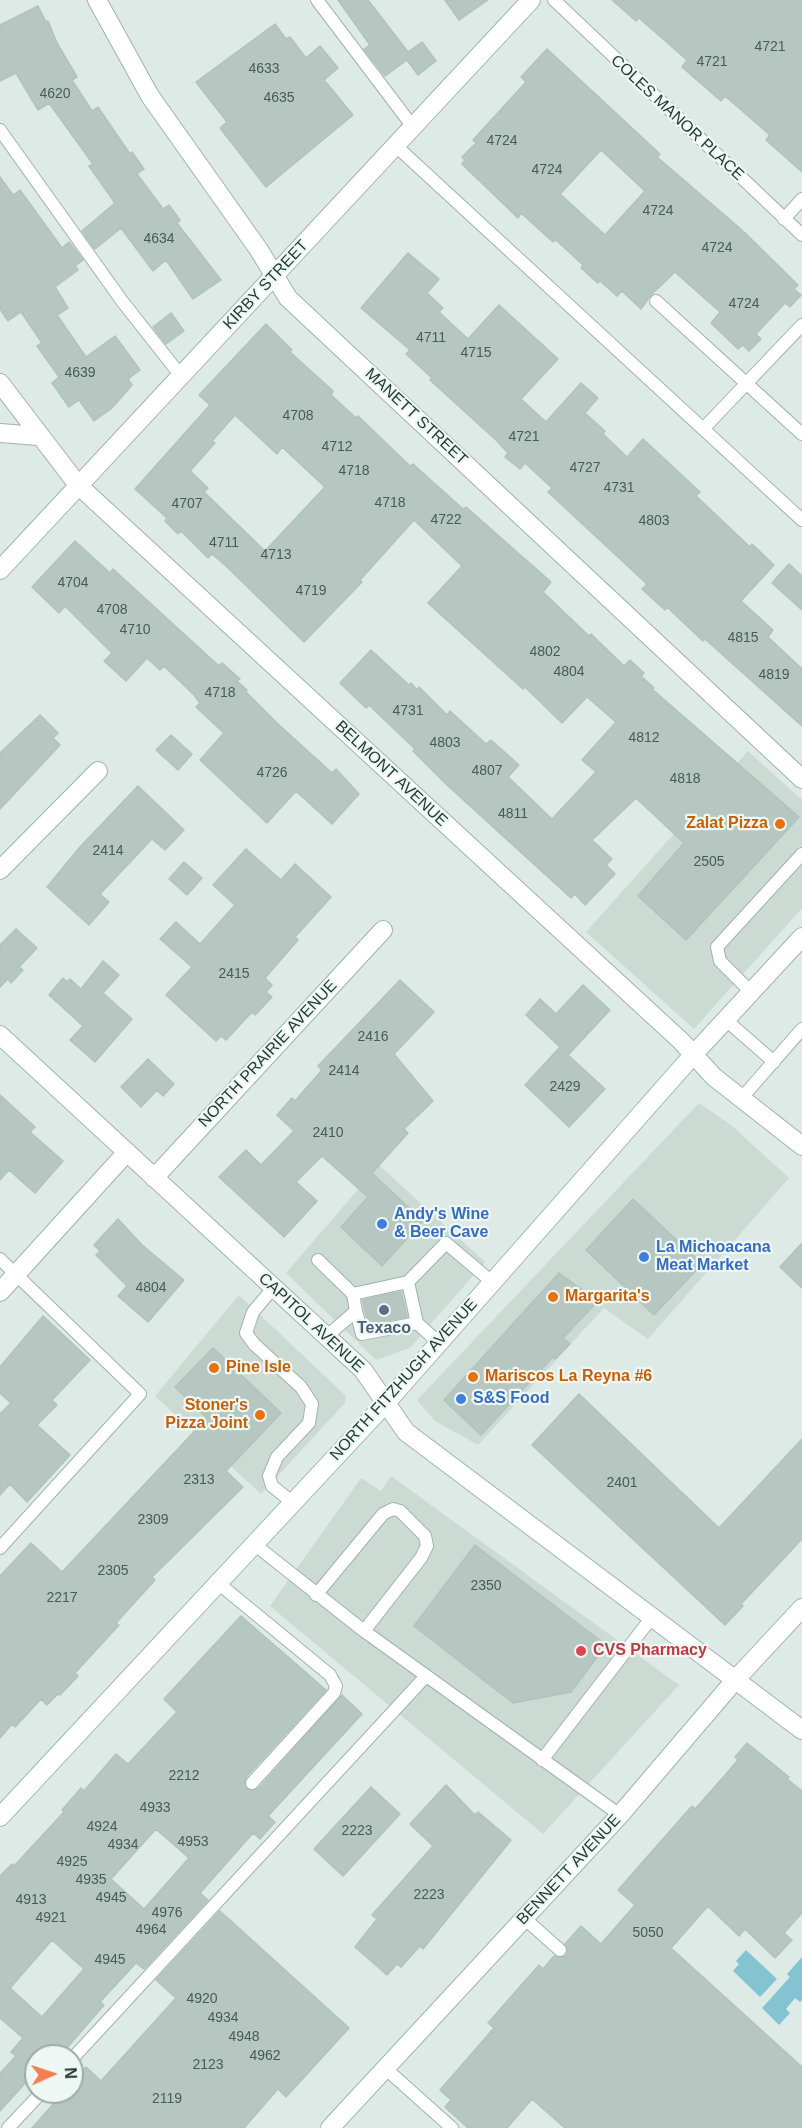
<!DOCTYPE html>
<style>
body{margin:0}
#map{position:relative;width:802px;height:2128px;overflow:hidden;background:#deeae5;font-family:Helvetica,sans-serif}
canvas{display:block}
.north{position:absolute;left:24px;top:2044px;width:60px;height:60px;box-sizing:border-box;background:#eef7f3;border:2px solid #9baba6;border-radius:50%;rotate:87deg;font-size:16px;font-weight:700;line-height:24px;text-align:center;color:#1f3a33}
.north::after{content:'';display:block;margin:auto;width:21px;height:27px;background:#f47e51;clip-path:polygon(50% 0,100% 100%,50% 72%,0 100%)}
</style>
<div id="map">
<canvas width="802" height="2128"></canvas>
<div class="north">N</div>
</div>
<script>
const g = document.querySelector('canvas').getContext('2d');
g.lineJoin = 'round';
function paint(path, color) {
  g.fillStyle = color;
  g.fill(path, 'evenodd');
}
function shape(rows) {
  const path = new Path2D();
  for (const r of rows) {
    path.moveTo(r[0], r[1]);
    for (let i = 2; i < r.length; i += 2) path.lineTo(r[i], r[i + 1]);
  }
  return path;
}
function trace(path, color, width, dash) {
  g.strokeStyle = color;
  g.lineWidth = width;
  g.lineCap = dash ? 'butt' : 'round';
  g.setLineDash(dash || []);
  g.stroke(path);
}
function drawText(font, color, halo, rows, align = 'center') {
  g.font = font + ' Helvetica,sans-serif';
  g.lineWidth = 4.5;
  g.setLineDash([]);
  g.textBaseline = 'middle';
  g.strokeStyle = halo;
  g.fillStyle = color;
  for (const [text, x, y, turn = 0] of rows) {
    g.save();
    g.translate(x, y);
    g.rotate((+turn || 0) * Math.PI / 180);
    g.textAlign = isNaN(turn) ? turn : align;
    if (halo) g.strokeText(text, 0, 0);
    g.fillText(text, 0, 0);
    g.restore();
  }
}
paint(shape([
 [748,751,802,800,802,908,694,1029,586,932],
 [699,1103,731,1125,789,1178,648,1339,604,1308,478,1445,435,1421,417,1400],
 [379,1165,485,1262,410,1348,376,1360,286,1273],
 [239,1295,346,1396,345,1403,261,1494,155,1396],
 [391,1476,679,1685,543,1834,270,1606,361,1478,381,1491]
]), '#ccdad4');
paint(shape([
 [746,1950,777,1979,760,1997,733,1971,739,1964,736,1961],
 [802,1957,802,2000,800,2002,795,1998,786,2009,790,2013,779,2025,762,2008,790,1977,787,1974]
]), '#84c3d1');
const building = shape([
 [338,0,368,0,408,52,422,42,436,61,418,75,407,60,385,76,364,49,370,45,338,0],
 [445,0,488,0,459,20,445,0],
 [612,0,802,0,802,172,766,140,770,135,725,96,721,101,682,67,687,60,639,18,636,21,612,0],
 [38,6,46,22,48,21,57,43,77,77,72,80,92,111,98,107,130,154,132,152,144,169,137,174,163,209,169,205,180,220,177,223,221,280,193,299,166,260,153,271,121,228,95,249,82,231,115,203,89,166,93,164,49,103,38,110,16,73,0,81,0,25,38,6],
 [275,24,286,39,290,37,306,58,320,46,338,68,324,80,353,115,266,187,220,128,227,122,196,82,275,24],
 [547,49,660,154,657,157,743,231,798,285,794,289,801,295,790,307,785,303,756,334,761,339,749,351,743,345,738,349,711,323,720,312,675,272,650,296,641,309,622,291,617,296,600,281,598,283,581,268,583,265,556,240,553,242,521,213,518,218,462,164,465,160,462,157,476,143,473,140,526,82,521,77,547,49],
 [601,150,645,191,605,235,560,194,601,150],
 [0,177,13,195,20,190,62,248,69,242,83,260,75,266,78,270,55,287,68,308,57,315,86,357,115,336,140,370,128,379,132,385,112,408,94,421,79,400,69,407,52,383,59,377,37,346,42,343,21,312,8,321,0,309,0,177],
 [408,253,439,279,427,293,443,308,439,312,468,339,499,305,558,359,521,399,546,422,581,383,598,398,585,413,605,431,603,434,627,457,643,439,700,492,696,496,750,547,752,544,774,565,741,601,773,630,768,637,802,669,802,726,705,639,703,641,667,607,665,610,642,589,647,584,548,492,552,488,525,463,520,469,505,457,508,453,497,441,430,380,432,378,406,354,410,350,361,308,408,253],
 [171,313,184,331,166,344,153,327,171,313],
 [266,324,292,350,290,352,333,391,331,395,356,418,358,416,410,466,413,464,463,509,466,507,551,582,543,592,589,636,591,634,624,666,630,660,644,673,641,676,654,688,652,689,799,817,686,940,638,896,684,843,636,798,592,840,612,859,606,865,615,874,585,905,575,894,571,898,446,784,413,751,415,749,369,705,366,708,340,683,371,650,409,685,411,683,417,690,419,687,447,715,450,711,486,744,491,740,519,765,508,777,552,819,596,772,582,760,616,722,587,697,562,723,525,687,523,689,428,603,462,566,414,520,360,580,362,582,304,642,227,567,212,554,208,558,181,531,178,534,165,521,167,518,135,489,210,405,199,395,266,324],
 [235,415,277,454,282,447,325,487,265,551,204,492,208,488,190,471,215,443,212,441,235,415],
 [75,541,110,573,113,569,219,666,222,663,240,679,237,681,247,690,246,692,278,724,332,773,336,769,359,794,332,824,296,791,267,823,200,760,224,733,196,707,200,703,193,694,164,666,160,670,147,658,126,681,104,661,112,653,65,606,59,613,32,587,75,541],
 [789,564,802,576,802,610,772,583,789,564],
 [40,715,58,733,53,738,60,745,0,809,0,753,40,715],
 [171,735,192,754,178,770,156,750,171,735],
 [138,786,184,830,165,850,152,839,100,894,109,902,89,925,47,887,80,847,138,786],
 [246,849,281,880,295,864,331,897,295,937,298,940,265,978,272,985,266,992,272,997,255,1015,252,1012,226,1040,221,1036,216,1041,166,995,192,967,160,939,176,922,200,944,235,905,213,885,246,849],
 [184,862,202,878,187,895,169,879,184,862],
 [16,929,37,948,19,967,23,970,11,983,8,979,0,987,0,945,16,929],
 [103,961,119,975,103,993,132,1019,95,1062,70,1040,83,1026,49,995,63,978,67,982,70,979,81,989,103,961],
 [400,980,434,1012,394,1054,433,1101,404,1129,408,1133,372,1173,423,1221,382,1266,341,1227,368,1197,322,1156,296,1182,317,1201,284,1237,219,1177,246,1150,261,1165,294,1131,277,1115,292,1098,295,1101,322,1070,318,1066,400,980],
 [583,985,610,1010,568,1055,605,1089,569,1127,525,1085,560,1047,526,1015,540,999,556,1014,583,985],
 [148,1059,174,1084,163,1096,157,1090,141,1107,121,1087,148,1059],
 [0,1095,35,1127,30,1132,63,1161,35,1193,9,1170,0,1180,0,1095],
 [633,1199,702,1264,654,1315,586,1250,633,1199],
 [118,1219,142,1245,184,1280,148,1322,118,1296,127,1286,96,1255,100,1251,94,1245,118,1219],
 [802,1243,802,1288,780,1267,802,1243],
 [559,1273,598,1301,563,1338,570,1344,555,1359,553,1357,481,1435,444,1400,559,1273],
 [401,1292,407,1317,368,1324,363,1300,401,1292],
 [43,1316,90,1360,52,1400,57,1405,37,1425,70,1455,27,1502,10,1484,0,1495,0,1414,11,1403,0,1393,0,1367,43,1316],
 [213,1348,281,1413,226,1471,243,1487,152,1577,155,1580,116,1623,119,1625,75,1673,78,1676,60,1695,58,1694,47,1705,41,1699,15,1727,12,1724,0,1738,0,1576,31,1543,62,1572,207,1418,175,1387,213,1348],
 [579,1394,719,1528,802,1439,802,1539,741,1604,743,1606,725,1625,532,1445,579,1394],
 [475,1545,606,1645,571,1692,513,1703,414,1626,475,1545],
 [241,1616,326,1690,246,1777,244,1785,247,1789,258,1789,342,1695,362,1714,268,1816,275,1822,260,1839,253,1833,200,1893,208,1900,144,1969,136,1963,100,2002,104,2005,60,2056,36,2056,36,2071,0,2111,0,2073,16,2056,11,2052,23,2038,0,2018,0,1876,12,1864,14,1866,64,1812,62,1810,81,1788,84,1791,116,1754,128,1764,177,1712,164,1699,241,1616],
 [156,1829,189,1858,144,1909,111,1879,156,1829],
 [52,1940,84,1969,42,2017,10,1988,52,1940],
 [747,1743,789,1777,787,1779,802,1791,802,1913,784,1933,792,1940,775,1958,745,1929,739,1936,708,1906,671,1948,802,2067,802,2128,565,2128,532,2099,507,2128,468,2128,445,2107,451,2100,440,2090,494,2028,488,2023,539,1965,543,1969,554,1956,559,1958,566,1956,568,1951,565,1944,581,1926,601,1944,635,1905,618,1890,692,1806,695,1809,727,1773,738,1760,735,1757,747,1743],
 [446,1785,475,1815,478,1812,511,1840,423,1949,420,1946,401,1967,397,1964,387,1975,355,1947,377,1919,372,1915,433,1846,410,1824,446,1785],
 [371,1787,400,1814,343,1876,314,1849,371,1787],
 [220,1911,349,2028,286,2097,278,2089,244,2128,32,2128,64,2092,72,2092,72,2083,86,2067,101,2081,176,1998,156,1980,220,1911]
]);
paint(building, '#b6c7c1');
trace(building, '#b0c3bc', 1.5);
const lane = shape([
 [317,0,413,127],
 [554,0,802,235],
 [0,130,122,301,181,376],
 [396,146,802,520],
 [784,219,802,199],
 [656,301,802,434],
 [704,428,802,325],
 [751,992,720,961,717,947,802,854],
 [726,1020,774,1062],
 [740,1100,802,1029],
 [0,1259,140,1394,0,1548],
 [318,1260,353,1294],
 [408,1282,353,1294,356,1311,362,1334,417,1323],
 [274,1287,253,1312,246,1333,254,1344,301,1387,312,1404,309,1423,277,1457,269,1476,272,1486,292,1502],
 [327,1336,356,1311],
 [439,1343,417,1323,408,1282,446,1243,492,1282],
 [254,1544,364,1631,620,1815],
 [218,1583,330,1675,336,1686,334,1693,252,1783],
 [316,1595,383,1514,393,1509,400,1511,425,1536,427,1546,421,1558,364,1631],
 [542,1760,652,1617],
 [524,1918,560,1950],
 [72,2059,426,1676],
 [385,2068,452,2128],
 [8,2128,42,2092]
]);
const street = shape([
 [97,0,150,96,259,250,288,298,802,779],
 [0,383,78,485,681,1041,714,1077,802,1146],
 [0,433,38,436],
 [0,570,531,0],
 [0,870,98,771],
 [0,1035,363,1370,406,1432,802,1730],
 [154,1178,383,930],
 [0,1292,127,1152]
]);
const secondary = shape([
 [0,1817,385,1404,693,1055,802,937],
 [330,2128,620,1815,736,1679,802,1608]
]);
trace(lane, '#a1b2ac', 14);
trace(street, '#a1b2ac', 20);
trace(secondary, '#9db6ad', 20);
trace(lane, '#fff', 12);
trace(street, '#fff', 18);
trace(secondary, '#fff', 18);
for (const [x, y, r, color] of [
 [780,824,6,"#e8710a"],
 [382,1224,6,"#3f7fe0"],
 [644,1257,6,"#3f7fe0"],
 [553,1297,6,"#e8710a"],
 [384,1310,6,"#5c6f8a"],
 [214,1368,6,"#e8710a"],
 [473,1377,6,"#e8710a"],
 [461,1399,6,"#3f7fe0"],
 [260,1415,6,"#e8710a"],
 [581,1651,6,"#e0444e"]
]) {
  const dot = new Path2D();
  dot.arc(x, y, r, 0, 2 * Math.PI);
  g.fillStyle = color;
  g.fill(dot);
  trace(dot, '#eef7f3', 2);
}
drawText('14px', '#455d56', null, [
 ["4721",770,47],
 ["4721",712,62],
 ["4633",264,69],
 ["4620",55,94],
 ["4635",279,98],
 ["4724",502,141],
 ["4724",547,170],
 ["4724",658,211],
 ["4634",159,239],
 ["4724",717,248],
 ["4724",744,304],
 ["4711",431,338],
 ["4715",476,353],
 ["4639",80,373],
 ["4708",298,416],
 ["4721",524,437],
 ["4712",337,447],
 ["4727",585,468],
 ["4718",354,471],
 ["4731",619,488],
 ["4718",390,503],
 ["4707",187,504],
 ["4722",446,520],
 ["4803",654,521],
 ["4711",224,543],
 ["4713",276,555],
 ["4704",73,583],
 ["4719",311,591],
 ["4708",112,610],
 ["4710",135,630],
 ["4815",743,638],
 ["4802",545,652],
 ["4804",569,672],
 ["4819",774,675],
 ["4718",220,693],
 ["4731",408,711],
 ["4812",644,738],
 ["4803",445,743],
 ["4807",487,771],
 ["4726",272,773],
 ["4818",685,779],
 ["4811",513,814],
 ["2414",108,851],
 ["2505",709,862],
 ["2415",234,974],
 ["2416",373,1037],
 ["2414",344,1071],
 ["2429",565,1087],
 ["2410",328,1133],
 ["4804",151,1288],
 ["2313",199,1480],
 ["2401",622,1483],
 ["2309",153,1520],
 ["2305",113,1571],
 ["2350",486,1586],
 ["2217",62,1598],
 ["2212",184,1776],
 ["4933",155,1808],
 ["4924",102,1827],
 ["2223",357,1831],
 ["4953",193,1842],
 ["4934",123,1845],
 ["4925",72,1862],
 ["4935",91,1880],
 ["2223",429,1895],
 ["4945",111,1898],
 ["4913",31,1900],
 ["4976",167,1913],
 ["4921",51,1918],
 ["4964",151,1930],
 ["5050",648,1933],
 ["4945",110,1960],
 ["4920",202,1999],
 ["4934",223,2018],
 ["4948",244,2037],
 ["4962",265,2056],
 ["2123",208,2065],
 ["2119",167,2099]
]);
drawText('16px', '#1f3a33', '#eef7f3', [
 ["COLES MANOR PLACE",677,118,43],
 ["KIRBY STREET",266,285,-47],
 ["MANETT STREET",416,417,43],
 ["BELMONT AVENUE",391,774,43],
 ["NORTH PRAIRIE AVENUE",268,1054,-47],
 ["CAPITOL AVENUE",311,1323,43],
 ["NORTH FITZHUGH AVENUE",404,1380,-48],
 ["BENNETT AVENUE",569,1870,-47]
]);
drawText('bold 16px', '#c56008', '#eef7f3', [
 ["Zalat Pizza",768,824,"right"],
 ["Margarita's",565,1297],
 ["Pine Isle",226,1368],
 ["Mariscos La Reyna #6",485,1377],
 ["Stoner's",248,1406,"right"],
 ["Pizza Joint",248,1424,"right"]
], 'left');
drawText('bold 16px', '#366cbe', '#eef7f3', [
 ["Andy's Wine",394,1215],
 ["& Beer Cave",394,1233],
 ["La Michoacana",656,1248],
 ["Meat Market",656,1266],
 ["S&S Food",473,1399]
], 'left');
drawText('bold 16px', '#4e5e75', '#eef7f3', [
 ["Texaco",384,1329]
]);
drawText('bold 16px', '#be3a42', '#eef7f3', [
 ["CVS Pharmacy",593,1651]
], 'left');
</script>
